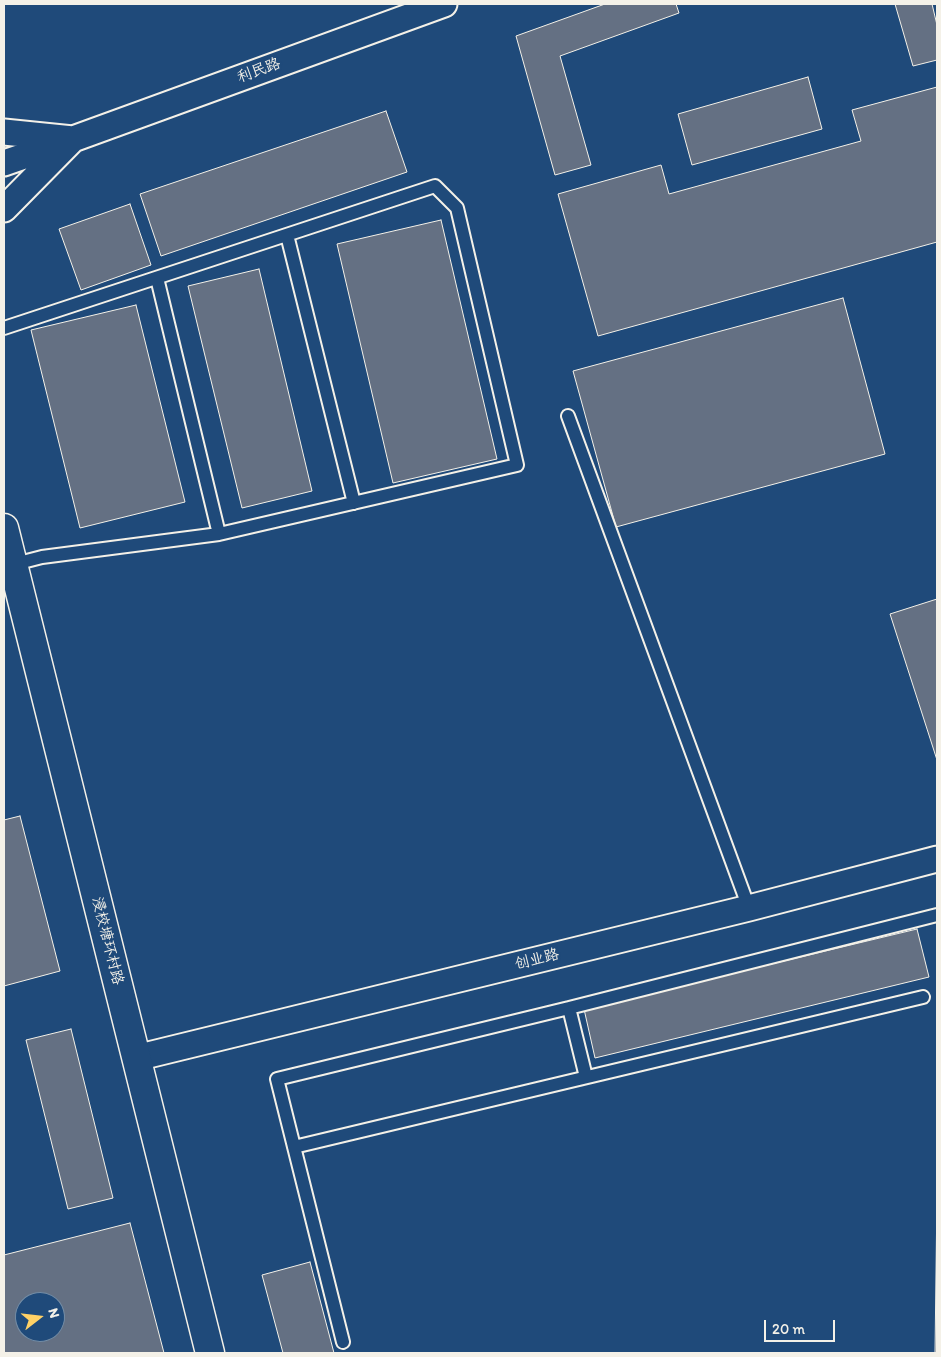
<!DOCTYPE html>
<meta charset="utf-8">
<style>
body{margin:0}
#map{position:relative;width:941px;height:1357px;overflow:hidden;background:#1f4a7a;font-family:Itim,sans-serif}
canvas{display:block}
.frame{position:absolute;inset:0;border:5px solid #f4f1e8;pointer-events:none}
.north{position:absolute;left:15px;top:1292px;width:50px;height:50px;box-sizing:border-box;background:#1f4a7a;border:1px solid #748da6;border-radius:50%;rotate:74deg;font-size:14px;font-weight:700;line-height:20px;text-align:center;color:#f4f1e8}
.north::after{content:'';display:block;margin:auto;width:18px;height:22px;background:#ffd166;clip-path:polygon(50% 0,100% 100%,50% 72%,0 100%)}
.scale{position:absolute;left:764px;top:1320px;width:71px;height:22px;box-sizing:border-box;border:2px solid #f4f1e8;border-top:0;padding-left:6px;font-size:15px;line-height:18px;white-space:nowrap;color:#f4f1e8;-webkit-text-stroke:4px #1f4a7a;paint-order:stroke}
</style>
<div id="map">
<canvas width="941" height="1357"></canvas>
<div class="frame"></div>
<div class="north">N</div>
<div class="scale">20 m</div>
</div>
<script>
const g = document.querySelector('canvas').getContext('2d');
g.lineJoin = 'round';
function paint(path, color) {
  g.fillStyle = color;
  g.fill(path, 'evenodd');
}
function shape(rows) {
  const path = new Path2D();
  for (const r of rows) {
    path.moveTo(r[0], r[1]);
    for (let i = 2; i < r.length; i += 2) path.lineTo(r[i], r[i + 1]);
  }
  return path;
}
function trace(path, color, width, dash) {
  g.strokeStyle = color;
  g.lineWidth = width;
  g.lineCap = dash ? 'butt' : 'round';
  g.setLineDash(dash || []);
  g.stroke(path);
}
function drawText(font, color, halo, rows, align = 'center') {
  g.font = font + ' Itim,"LXGW WenKai TC",sans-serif';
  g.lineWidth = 4.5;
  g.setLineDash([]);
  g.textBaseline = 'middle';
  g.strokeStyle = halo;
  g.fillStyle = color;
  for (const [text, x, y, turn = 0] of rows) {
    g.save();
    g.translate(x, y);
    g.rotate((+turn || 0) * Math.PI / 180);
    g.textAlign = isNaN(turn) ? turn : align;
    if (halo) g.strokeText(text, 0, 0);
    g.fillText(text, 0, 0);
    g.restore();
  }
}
const building = shape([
 [605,4,676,4,679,13,560,56,591,165,555,175,516,36,605,4],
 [895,4,932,4,937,25,937,60,913,66,895,4],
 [808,77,822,129,692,165,678,114,808,77],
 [937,87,937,242,598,336,558,194,661,165,669,194,861,141,852,110,937,87],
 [386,111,407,172,161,256,140,194,386,111],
 [130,204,151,265,81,290,59,229,130,204],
 [441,220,497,459,393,483,337,244,441,220],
 [259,269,312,491,242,508,188,286,259,269],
 [843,298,885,454,616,527,573,371,843,298],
 [136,305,185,502,80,528,31,330,136,305],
 [937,599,937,760,890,614,937,599],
 [20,816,60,971,4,986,4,820,20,816],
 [917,929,929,977,595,1058,584,1009,917,929],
 [71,1029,113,1198,68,1209,26,1040,71,1029],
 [937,1193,937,1353,935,1353,937,1193],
 [130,1223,164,1353,4,1353,4,1255,130,1223],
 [25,1302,55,1302,55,1332,25,1332,25,1302],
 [310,1262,334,1353,283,1353,262,1275,310,1262]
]);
paint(building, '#647083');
trace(building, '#f4f1e8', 1);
const lane = shape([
 [287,235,354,503],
 [157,278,219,534],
 [4,328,435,186,457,208,517,465,219,534,42,557,11,565],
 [568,416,749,908],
 [569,1008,586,1077],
 [294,1147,923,997],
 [343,1342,277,1079,569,1008,937,915]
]);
const street = shape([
 [4,132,73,139,4,209],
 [4,163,73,139,444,4],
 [136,1058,749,908,937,859]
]);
const secondary = shape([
 [4,528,210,1353]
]);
trace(lane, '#f4f1e8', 16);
trace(street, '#f4f1e8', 29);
trace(secondary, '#f4f1e8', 31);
trace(lane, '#1f4a7a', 12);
trace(street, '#1f4a7a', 25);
trace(secondary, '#1f4a7a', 28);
drawText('15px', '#f4f1e8', '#1f4a7a', [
 ["利民路",259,71,-20],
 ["浸校塘环村路",107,941,76],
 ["创业路",537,960,-14]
]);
</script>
